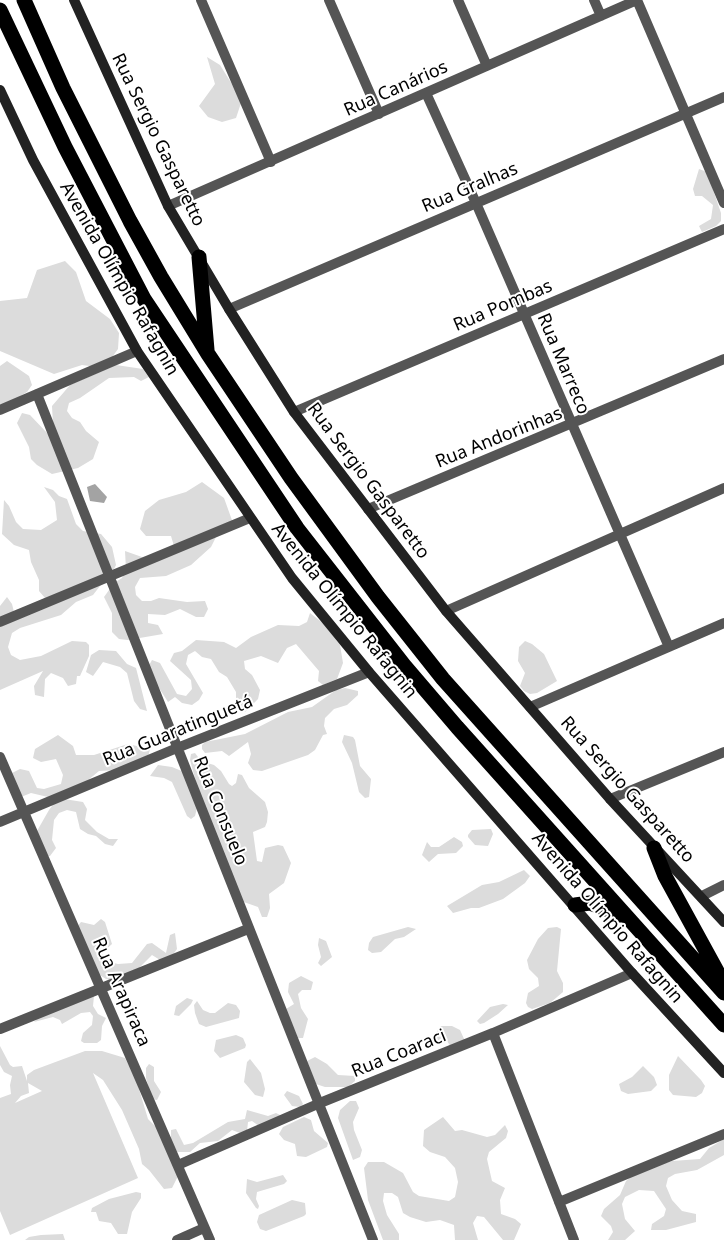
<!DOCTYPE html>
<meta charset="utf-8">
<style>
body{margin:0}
canvas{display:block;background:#fff}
</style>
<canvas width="724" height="1240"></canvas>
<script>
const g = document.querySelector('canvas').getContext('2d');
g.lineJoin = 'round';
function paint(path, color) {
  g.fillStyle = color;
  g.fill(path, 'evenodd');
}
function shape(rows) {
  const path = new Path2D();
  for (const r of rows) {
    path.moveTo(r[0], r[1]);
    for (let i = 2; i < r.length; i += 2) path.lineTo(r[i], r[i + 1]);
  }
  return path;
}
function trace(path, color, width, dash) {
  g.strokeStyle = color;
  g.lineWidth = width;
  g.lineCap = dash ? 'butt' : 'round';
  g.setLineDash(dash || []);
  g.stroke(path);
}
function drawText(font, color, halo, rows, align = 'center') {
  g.font = font + ' "Noto Sans",sans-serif';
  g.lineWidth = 4;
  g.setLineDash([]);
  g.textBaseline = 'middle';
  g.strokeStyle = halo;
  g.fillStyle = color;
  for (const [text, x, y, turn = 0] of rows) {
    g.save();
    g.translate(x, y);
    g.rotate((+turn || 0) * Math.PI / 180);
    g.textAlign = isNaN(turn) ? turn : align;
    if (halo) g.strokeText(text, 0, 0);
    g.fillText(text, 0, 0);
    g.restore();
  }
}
paint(shape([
 [207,57,220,65,235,89,241,103,236,118,222,122,208,117,199,106,215,84],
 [699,169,707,172,721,213,721,221,716,226,702,232,699,226,711,219,713,205,702,196,695,196,693,189],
 [65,261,76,272,86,301,110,319,119,333,118,349,110,360,97,367,82,365,54,374,0,351,0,301,27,298,37,270],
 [7,361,29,376,32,385,27,392,0,408,0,366],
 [116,365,143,369,149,377,141,381,134,377,109,378,80,398,69,403,67,411,72,418,80,422,86,431,99,442,93,459,78,468,52,474,37,465,31,459,29,447,17,423,22,413,30,415,48,434,53,424,52,406,70,385],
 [202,482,224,498,233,523,219,531,211,547,191,565,166,576,140,578,135,587,136,595,142,601,151,601,159,598,187,602,205,601,208,609,204,617,196,617,180,609,165,615,148,614,148,623,158,625,163,634,128,640,119,639,112,632,112,613,104,597,114,583,122,578,126,569,125,551,142,557,151,556,174,546,171,536,146,536,140,529,145,511,159,500,186,492],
 [44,487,53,490,59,496,67,499,76,524,83,531,101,534,112,547,116,565,108,581,100,586,93,595,76,602,61,615,20,628,12,633,8,647,11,655,20,660,41,656,72,641,86,642,89,645,89,656,80,676,77,676,76,684,68,686,63,678,51,673,45,679,44,697,35,695,34,686,43,671,0,690,0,606,7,597,12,604,14,612,45,598,39,591,39,580,31,562,29,550,14,545,2,534,4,500,9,506,16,522,23,529,41,530,57,520,55,502],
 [310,613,324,624,340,645,343,663,337,679,323,685,318,681,319,671,296,644,287,648,278,663,261,656,244,661,245,669,252,675,260,690,258,699,245,712,236,710,236,692,227,677,219,672,211,659,202,657,195,651,188,655,186,664,203,693,199,700,192,705,182,703,175,697,168,702,147,669,152,660,160,663,177,694,186,696,192,689,191,680,170,661,174,653,182,651,196,640,224,642,236,648,251,637,278,625,299,626,307,622],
 [525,641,532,644,544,654,557,681,537,693,530,694,524,691,520,686,525,673,518,661,519,647],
 [99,650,116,651,127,664,136,668,147,711,140,709,134,701,127,673,120,667,103,662,93,676,86,672,91,655],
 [345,688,358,691,358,695,347,705,334,709,325,718,324,726,327,734,323,735,315,750,308,755,262,771,253,770,248,763,251,754,248,742,229,756,222,751,205,753,202,749,202,745,205,742,245,734,288,712,312,707,336,690],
 [58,735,73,746,76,755,94,755,128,744,150,749,148,757,117,770,99,771,87,781,48,797,31,793,21,797,12,773,20,769,29,771,37,788,44,789,61,784,63,775,56,759,41,762,33,758,35,749],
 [344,735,353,737,355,740,360,766,371,779,369,797,365,798,359,792,352,763,342,742],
 [195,753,201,761,214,765,221,771,229,784,232,786,236,783,238,774,242,775,249,788,265,802,268,812,267,822,265,827,253,832,257,861,262,862,265,848,278,845,283,846,291,863,284,883,269,894,270,908,267,917,262,917,258,907,241,901,196,782,190,760,191,754],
 [158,765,172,767,184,772,197,808,195,816,191,819,187,816,172,782,164,778,150,776],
 [64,799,83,802,87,809,85,820,97,832,109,839,118,839,113,846,105,844,96,836,88,834,80,829,76,812,67,810,59,813,54,820,52,840,56,848,50,856,45,856,37,831,49,810,55,802],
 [491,829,493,834,488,846,475,845,468,837,468,835,472,830],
 [454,837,462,842,463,846,456,853,438,854,429,862,422,855,427,842,431,847,439,847],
 [524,870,530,876,525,883,503,899,479,908,471,908,453,913,447,906,482,885,499,882],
 [101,919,105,922,112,944,102,953,105,961,118,964,132,963,147,944,152,943,166,953,170,935,175,933,177,949,172,956,160,960,152,955,137,970,111,980,106,979,98,974,77,927,81,922,94,925],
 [408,927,416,929,404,937,395,939,381,952,372,953,368,950,369,943,373,937],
 [557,927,561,929,557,971,563,983,563,992,550,1003,532,1009,528,1007,526,1003,528,993,539,986,538,978,529,969,527,960,538,939,548,928],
 [319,938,326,941,332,957,321,966,318,963,321,957,318,945],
 [301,976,313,982,311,990,302,990,298,994,301,1008,308,1019,303,1038,298,1038,286,1009,294,1004,288,992,289,983],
 [94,996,93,1006,98,1014,106,1018,102,1026,101,1040,97,1043,84,1043,81,1041,83,1033,92,1025,93,1016,90,1012,81,1013,62,1024,60,1020,53,1017,34,1022,41,1015],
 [187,998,193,1000,191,1004,179,1016,174,1015,176,1006],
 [197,1001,203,1010,210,1013,215,1013,228,1003,236,1005,240,1011,239,1018,206,1027,199,1024,195,1013,194,1005],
 [503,1004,508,1005,498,1014,484,1023,480,1024,477,1021,490,1007],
 [441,1026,452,1026,460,1030,465,1041,451,1047,447,1041,438,1044,430,1041],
 [236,1035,243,1038,246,1045,245,1048,220,1058,214,1051,216,1040],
 [0,1046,10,1065,13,1067,22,1066,27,1081,27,1075,34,1070,85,1051,102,1051,125,1058,136,1079,148,1119,158,1129,179,1174,172,1188,164,1189,149,1170,142,1164,139,1149,122,1110,103,1080,93,1073,138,1178,10,1235,0,1211,0,1098,11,1094,10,1085,12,1076,4,1072,0,1065],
 [28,1083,42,1091,15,1103,21,1096,29,1093],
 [678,1056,701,1080,705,1086,702,1093,696,1097,673,1095,669,1090,669,1075],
 [315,1057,327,1064,338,1075,355,1076,355,1081,348,1087,325,1087,316,1084,307,1061],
 [250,1059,261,1073,265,1089,263,1097,255,1095,244,1082,247,1062],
 [149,1064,154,1067,154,1081,161,1092,157,1100,152,1099,146,1078,146,1068],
 [643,1066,654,1077,657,1085,651,1091,628,1094,621,1091,619,1084,632,1077],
 [287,1091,299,1096,303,1104,300,1107,292,1106,284,1095],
 [350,1101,356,1101,359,1108,353,1122,354,1130,362,1150,360,1157,353,1160,338,1118,340,1110],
 [247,1110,268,1116,276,1113,280,1115,279,1120,259,1126,252,1121,248,1122,247,1131,240,1133,232,1130,218,1141,200,1143,190,1152,177,1152,171,1140,171,1130,176,1129,184,1145,193,1143,228,1122,245,1119],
 [304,1117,311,1120,314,1131,328,1143,327,1147,306,1157,297,1156,295,1144,284,1140,279,1134,283,1127],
 [443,1117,455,1131,462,1130,487,1137,495,1135,505,1125,508,1131,506,1138,489,1152,487,1159,492,1181,505,1188,500,1200,501,1214,515,1219,521,1224,514,1240,503,1240,484,1217,477,1216,473,1223,478,1240,455,1240,454,1225,440,1220,426,1222,410,1217,403,1213,398,1197,392,1193,384,1193,383,1201,387,1215,399,1234,399,1240,383,1240,368,1200,364,1168,368,1162,384,1162,403,1173,413,1192,419,1196,449,1201,455,1197,458,1182,455,1168,445,1157,430,1152,423,1146,424,1130],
 [724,1139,724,1155,697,1170,675,1174,668,1178,666,1186,672,1200,682,1211,696,1214,696,1222,666,1230,651,1230,652,1224,664,1216,666,1209,654,1191,639,1190,625,1197,622,1204,625,1219,635,1231,625,1240,608,1240,613,1232,611,1226,601,1216,604,1209,620,1195,626,1181,637,1172,672,1161,700,1159,709,1148],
 [283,1175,287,1181,284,1184,257,1192,256,1199,259,1206,258,1209,256,1208,246,1193,247,1179,257,1182],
 [136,1192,141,1193,141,1198,132,1212,127,1234,118,1234,111,1223,99,1221,96,1212,91,1212,92,1208,109,1199],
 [292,1200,305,1203,306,1214,304,1216,266,1231,260,1229,257,1222,259,1215],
 [63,1234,65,1240,25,1240,29,1237,41,1235]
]), '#dcdcdc');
paint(shape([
 [95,484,107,497,104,503,90,501,87,487]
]), '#a3a3a3');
trace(shape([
 [201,0,271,162],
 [329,0,379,114],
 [458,0,487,66],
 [594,0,601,16],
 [637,0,724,203],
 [426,93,476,203,669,647],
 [168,206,637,0],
 [229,309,724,97],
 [37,394,373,1240],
 [0,410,137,351],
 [294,412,724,229],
 [368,509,724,359],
 [446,611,724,488],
 [0,622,250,518],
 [530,707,724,623],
 [0,757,210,1240],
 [610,799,724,752],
 [0,822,177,748,369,672],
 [702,896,724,885],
 [0,1029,248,929],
 [493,1033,574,1240],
 [178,1165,320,1103,493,1033,632,973],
 [559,1202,724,1134],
 [177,1240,204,1228]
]), '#555', 10);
trace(shape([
 [74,0,168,206,229,309,294,412,446,611,610,799,724,922],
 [0,90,33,160,137,351,292,578,369,672,632,973,724,1073]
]), '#222', 10);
trace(shape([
 [24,0,63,88,130,221,161,277,208,354,291,478,378,597,443,679,724,993],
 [0,10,65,147,144,299,297,528,404,665,457,727,724,1025],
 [199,257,207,350],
 [654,848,665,876,723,982],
 [575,905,590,903,621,915]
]), '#000', 15);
drawText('18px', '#000', '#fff', [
 ["Rua Canários",396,89,-24],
 ["Rua Sergio Gasparetto",158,140,64],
 ["Rua Gralhas",470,188,-23],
 ["Avenida Olímpio Rafagnin",119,279,60],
 ["Rua Pombas",503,306,-23],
 ["Rua Marreco",563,364,67],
 ["Rua Andorinhas",499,438,-22],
 ["Rua Sergio Gasparetto",368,481,53],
 ["Avenida Olímpio Rafagnin",344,611,51],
 ["Rua Guaratinguetá",178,731,-22],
 ["Rua Sergio Gasparetto",627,790,48],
 ["Rua Consuelo",220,811,68],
 ["Avenida Olímpio Rafagnin",607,918,49],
 ["Rua Arapiraca",121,992,66],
 ["Rua Coaraci",399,1054,-22]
]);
</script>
